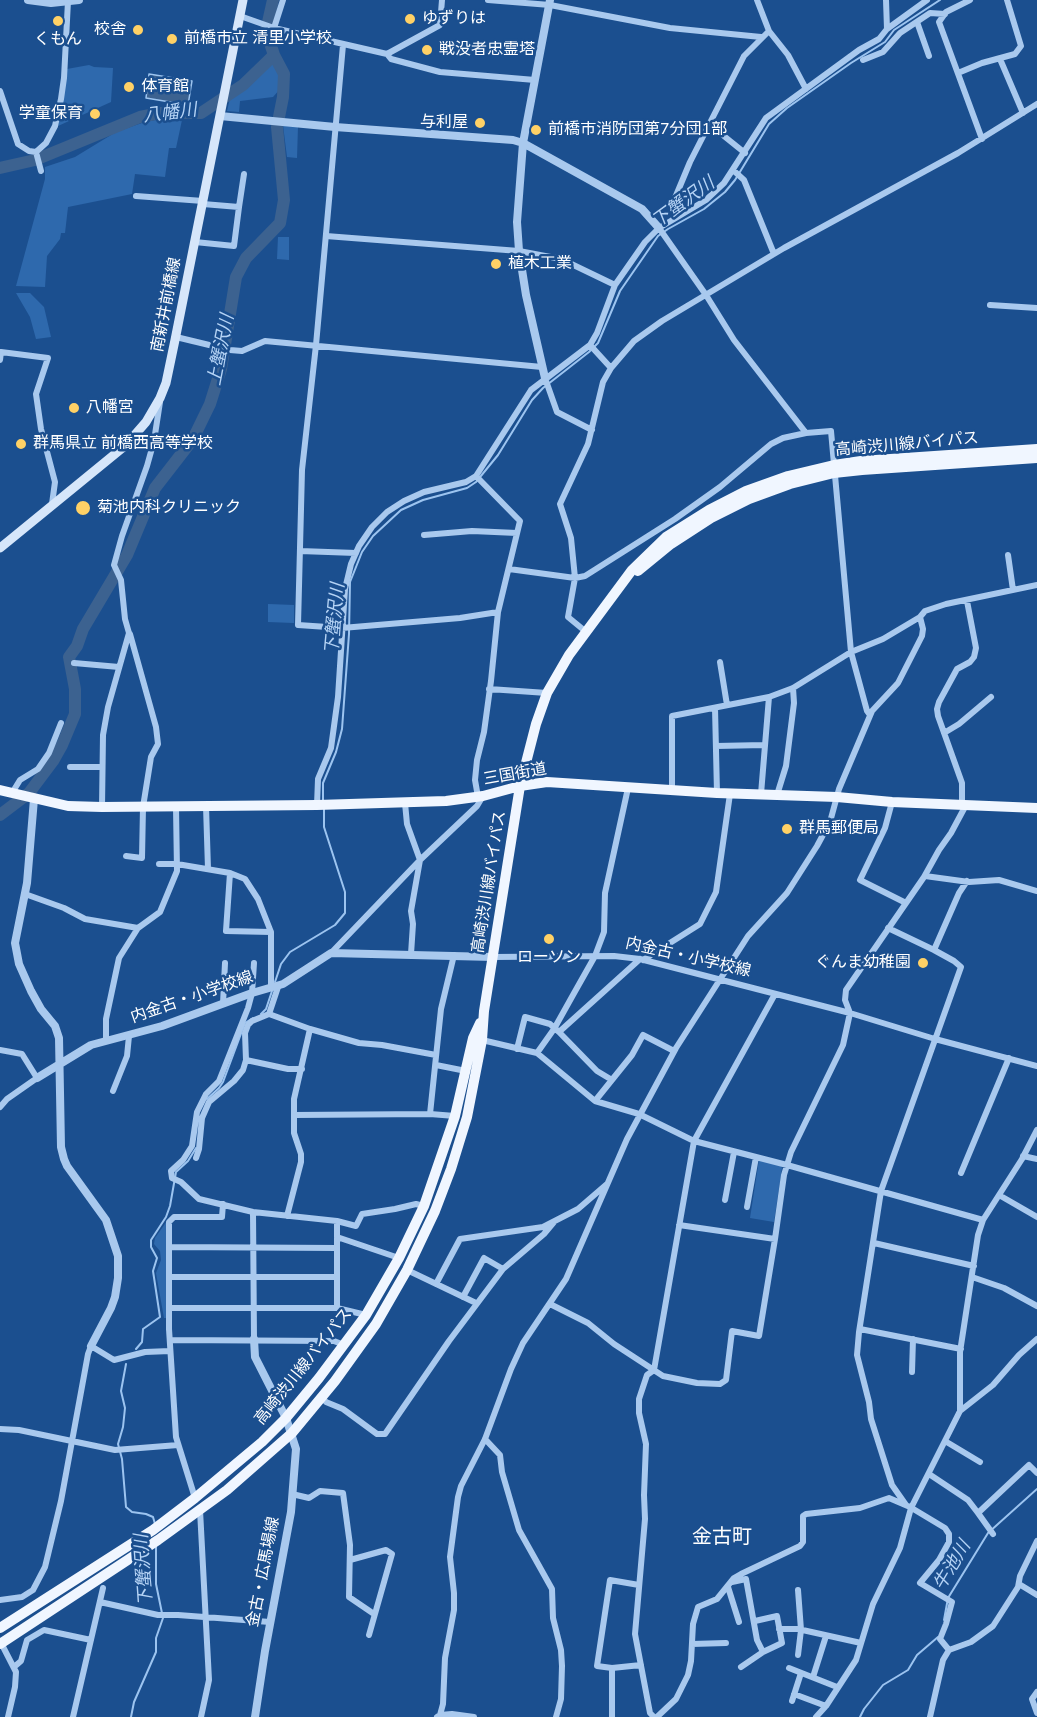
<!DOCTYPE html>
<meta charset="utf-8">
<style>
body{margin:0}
canvas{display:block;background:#1b4f8f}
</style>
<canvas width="1037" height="1717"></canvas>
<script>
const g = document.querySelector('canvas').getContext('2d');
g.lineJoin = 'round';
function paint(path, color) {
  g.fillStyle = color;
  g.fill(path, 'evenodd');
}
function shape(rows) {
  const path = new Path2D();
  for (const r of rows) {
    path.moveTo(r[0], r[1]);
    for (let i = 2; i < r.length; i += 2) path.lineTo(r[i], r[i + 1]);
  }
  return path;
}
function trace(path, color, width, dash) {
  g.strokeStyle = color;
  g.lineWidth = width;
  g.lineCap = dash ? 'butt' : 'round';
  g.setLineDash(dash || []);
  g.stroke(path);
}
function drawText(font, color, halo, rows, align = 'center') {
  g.font = font + ' "Nunito Sans","Noto Sans JP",sans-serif';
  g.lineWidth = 5;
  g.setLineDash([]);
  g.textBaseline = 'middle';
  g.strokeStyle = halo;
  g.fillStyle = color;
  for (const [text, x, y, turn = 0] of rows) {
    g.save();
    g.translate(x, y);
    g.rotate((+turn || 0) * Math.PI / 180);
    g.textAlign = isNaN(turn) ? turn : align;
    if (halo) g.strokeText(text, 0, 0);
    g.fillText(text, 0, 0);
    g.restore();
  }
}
paint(shape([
 [273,60,280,72,281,88,273,97,240,101,239,112,227,111,230,98,244,88],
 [89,65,94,67,113,68,111,102,58,126,67,69],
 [160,119,182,120,176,148,169,148,165,177,135,174,132,194,68,207,65,233,61,233,60,239,47,256,45,287,16,286,45,179,45,167,75,157,116,132,142,123],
 [283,125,298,126,297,158,287,157],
 [278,237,289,237,289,260,277,259],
 [16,293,30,293,44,307,51,337,36,339,30,317],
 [268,604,294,605,294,623,268,622],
 [759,1160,781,1166,782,1168,774,1222,750,1218],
 [167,1221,167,1318,164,1318,156,1273,161,1260,160,1251,154,1244,155,1238]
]), '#2e69ad');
const water = shape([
 [149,74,192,81,188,105,146,98,149,74]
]);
paint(water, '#3c6290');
trace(water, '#9cc4f0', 1.5);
trace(shape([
 [323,801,323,783,336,752,342,729,349,634,350,582,362,552,373,536,401,510,423,500,467,488,476,482,498,455,532,400,543,388,589,352,598,343,620,291,658,236,668,229,704,209,725,192,735,180,769,124,787,108,851,63,885,42,894,30,940,0],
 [275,982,281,964,290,952,335,925,345,913,345,892,324,827,324,809],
 [261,1014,266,1009,272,991],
 [207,1099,219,1088,223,1082,245,1023,253,1018],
 [136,1349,142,1342,143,1329,160,1317,153,1271,157,1258,151,1247,151,1240,166,1217,170,1206,176,1172,188,1161,196,1148],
 [126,1364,121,1391,125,1408,123,1427,118,1444,122,1459,126,1507,132,1512,146,1514,153,1517,155,1524],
 [944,1620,948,1598,988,1533,1037,1489],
 [131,1717,134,1702,156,1652,156,1638,163,1618,156,1584,156,1547],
 [860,1717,864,1709,883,1685,908,1670,917,1655,938,1637]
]), '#9cc4f0', 2);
trace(shape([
 [0,168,35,160,140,117,160,113,201,113,243,85,274,55],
 [0,815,29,793,53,761,62,745,75,714,75,689,69,657,77,646,83,629,127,555,155,488,193,439,210,404,221,369,236,277,246,258,280,223,284,200,277,127,283,97,284,74,274,55,266,31,273,0]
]), '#3c6290', 12);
trace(shape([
 [488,0,550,5,670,28,761,37],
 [757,0,769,31],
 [886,0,887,29],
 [970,0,946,12,939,22,982,139],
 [240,16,274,28,387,54,391,59,440,72,535,80],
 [917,22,929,56],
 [274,28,283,0],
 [343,45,316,345,302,470,298,625,342,628,460,618,498,612],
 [387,54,440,25,442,0],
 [1000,59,1023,113],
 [863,60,883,52,900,33,930,13,945,14],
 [958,73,982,63,1015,54,1021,46,1007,0],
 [0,91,18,144,29,151,36,152,41,171],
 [709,124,745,153],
 [36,152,46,143,55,126,61,99,64,78,68,1],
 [733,170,744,180,774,254],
 [136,196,203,201],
 [203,204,239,207,244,174],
 [682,214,675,198,690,162,744,56,769,31,788,55,806,89],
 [659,228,706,295,734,340,806,433],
 [326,236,519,251,561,259,615,285],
 [195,242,234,246,239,207],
 [990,305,1037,308],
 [176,337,230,350,242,351,265,341,542,367],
 [590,345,611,368],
 [0,360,1,352,48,358,36,394,41,429,55,482,52,504],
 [545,378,557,412,592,430],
 [476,476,520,521,498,612,491,681,484,732,477,760,475,780,478,797],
 [424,535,472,531,517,533],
 [300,551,356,553],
 [1008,555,1013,590],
 [509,569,575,578,585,576,675,519,720,487,771,444,783,438,806,433,831,431,851,652,867,711,870,715],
 [585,631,568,617,575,578,571,538,560,504,588,444,603,382,611,368,634,341,662,321,784,248,958,153,1037,104],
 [720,662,727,705],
 [74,663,119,667],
 [489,689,547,693],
 [715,708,717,793],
 [944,733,959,724,991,697],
 [716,746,764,745],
 [70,767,102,767],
 [672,790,672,716,769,697,793,688,851,652,883,639,920,617,925,611,946,604,1037,585],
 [12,793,20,780,38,769,49,753,61,723],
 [761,794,769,697],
 [777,795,786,766,794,703,793,688],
 [892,802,885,828,860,880,906,903],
 [405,803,407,824,420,860,411,911,413,924,411,954],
 [317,805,318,779,331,748,338,697,345,589,351,564,359,546,372,527,387,512,404,501,424,492,466,482,476,476,531,390,590,345,597,333,615,285,645,242,659,228,706,200,724,183,766,118,859,50,879,39,887,29,927,0],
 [962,805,962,783,938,716,937,709,939,702,957,669,970,662,974,657,976,648,967,601],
 [206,806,208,869],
 [102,807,103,735,108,707,129,633,125,619,121,580,114,565,122,536,147,466,154,441,160,402],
 [126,856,142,858,143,807,151,757,158,744,156,727,130,634],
 [159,864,177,864,230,873,245,879,258,899,271,932,271,988],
 [230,873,226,931,271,932],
 [925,876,969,882,999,880,1037,891],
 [25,894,64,908,85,919,138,928],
 [888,928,934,950,954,961,961,967,881,1191,859,1332,857,1355,869,1402,871,1419,892,1485,906,1505],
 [934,950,959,893,967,881],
 [331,953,420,860,477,806,483,796],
 [493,957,614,956,640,959,850,1013,935,1039,1037,1066],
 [643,960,700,924,716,892,730,794],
 [254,963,252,993,248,1008,219,1081,206,1094,197,1112,192,1146,183,1160,171,1171,172,1178,181,1182,199,1199,253,1212,337,1221,356,1226,362,1214,395,1209,416,1204,424,1206],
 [278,987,269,1014,310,1029,359,1043,382,1045,436,1055],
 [223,1004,225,963],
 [559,1032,597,1071,612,1080],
 [482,1040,537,1053,595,1101,639,1114,694,1141,787,1165,983,1220],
 [106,1041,106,1019,119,958,138,928,160,912,177,871,176,807],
 [517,1049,525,1017,550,1024,559,1032,640,959],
 [0,1050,22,1054,37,1078,7,1099,0,1107],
 [537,1053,554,1029,573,995,595,956,604,932,605,893,628,788],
 [246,1060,288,1069,302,1069],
 [436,1065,466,1071],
 [113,1091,127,1056,129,1036],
 [595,1101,632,1055,643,1035,674,1051],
 [430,1114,441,1009,454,955],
 [294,1115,430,1114,455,1116],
 [1023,1156,1037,1159],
 [196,1158,199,1149,202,1118,209,1102,234,1081,243,1070,246,1060,245,1033,248,1025,252,1021,269,1014],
 [961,1173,1009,1058],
 [999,1195,1037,1217],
 [725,1200,734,1152],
 [747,1207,756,1157],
 [253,1212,254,1339],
 [287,1216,301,1162,301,1154,294,1133,294,1099,310,1029],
 [679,1225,775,1239],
 [337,1237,399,1258],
 [874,1243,974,1266],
 [169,1247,337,1248],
 [407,1270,476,1303],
 [169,1277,337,1277],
 [972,1277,1004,1288,1037,1306],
 [436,1284,460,1239,543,1227,578,1209,607,1184],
 [463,1297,484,1258,503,1269],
 [550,1304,588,1323,614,1344,663,1376,697,1383,720,1384,726,1380,732,1331,759,1336,775,1239,784,1175,791,1152,843,1045,850,1013,845,1000,846,990,924,877,939,850,951,833,966,805],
 [169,1308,337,1308,366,1315],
 [337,1308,337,1221],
 [860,1329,961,1349],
 [171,1340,334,1341,344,1345],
 [912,1372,913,1339],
 [322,1397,326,1402,343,1409,377,1434,385,1434,449,1341,503,1269,544,1234,554,1222],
 [960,1411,993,1385,1019,1355,1037,1339],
 [0,1429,19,1430,115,1450,178,1445],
 [485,1439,500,1455,502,1472,519,1530,552,1589,553,1618,561,1650,562,1666,561,1699,556,1717],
 [945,1441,980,1462],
 [929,1474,968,1500,978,1513,1029,1465,1037,1473],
 [292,1494,309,1498,320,1491,343,1493,350,1545,349,1597,374,1614],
 [195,1498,176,1437,169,1329,169,1222,174,1217,222,1217,223,1204],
 [200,1510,209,1680,201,1717],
 [978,1513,993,1534],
 [350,1560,386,1550,392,1554,369,1635],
 [732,1582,746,1579,757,1640,763,1652],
 [1019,1584,1037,1595],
 [728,1587,739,1622],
 [0,1600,22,1597,33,1590,45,1567,61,1501,88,1354,91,1346,114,1360,145,1352,170,1351],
 [100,1602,158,1615,178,1615,270,1622],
 [779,1629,798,1629,861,1643],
 [0,1641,16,1672,15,1687,8,1717],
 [692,1644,726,1643],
 [798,1655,801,1630,798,1590],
 [14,1667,21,1661,27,1640,44,1630,91,1640],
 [741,1667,763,1652,782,1643,777,1616,755,1621],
 [612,1668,641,1665],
 [789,1668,837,1687],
 [813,1677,826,1636],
 [1037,1692,1032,1699,1037,1713],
 [794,1694,826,1706],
 [792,1701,801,1673],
 [440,1715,452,1714,474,1717],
 [73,1717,103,1588],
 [437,1717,440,1715,443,1704,445,1658,454,1610,454,1593,450,1557,458,1497,461,1486,485,1439,511,1369,523,1343,566,1279,627,1139,676,1048,748,936,787,893,817,846,830,822,839,789,872,711,898,683,922,636,923,629,920,617],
 [612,1717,612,1668,597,1666,610,1580,639,1585],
 [654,1717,650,1713,635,1634,645,1519,644,1495,646,1444,639,1413,639,1399,647,1375,654,1370,694,1141,775,994],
 [657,1717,676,1699,688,1675,691,1661,693,1624,698,1607,717,1599,734,1578,741,1574,800,1546,803,1542,803,1516,806,1514,860,1508,889,1498,910,1507,945,1528,949,1534,949,1542,939,1560,920,1583,952,1602,946,1624,940,1639,949,1650],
 [816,1717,826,1706,856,1660,873,1604,900,1548,911,1508,960,1411,960,1352,978,1235,983,1220,1022,1159,1037,1130],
 [930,1717,943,1660,949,1650,971,1642,993,1626,1018,1587,1020,1576,1037,1541]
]), '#a9c9ee', 6);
trace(shape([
 [28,0,51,3,79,0],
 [220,116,335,127,513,140,523,143,642,209,659,228],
 [545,378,526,295,519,251,517,222,523,143,550,0],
 [34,799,27,883,15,943,19,964,31,991,41,1009,55,1026,59,1038,61,1147,64,1159,67,1166,106,1220,118,1256,118,1278,115,1297,111,1308,91,1346],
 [37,1078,91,1045,162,1026,252,993,283,984,331,953,493,957],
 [254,1339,255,1357,286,1418,296,1449,291,1512,265,1651,255,1717]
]), '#a9c9ee', 8);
trace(shape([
 [0,548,126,445,146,422,160,398,166,383,175,340,243,0]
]), '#d6e6fa', 9);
trace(shape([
 [638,571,671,544,711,518,749,499,790,484,834,473,862,470,1037,458],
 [0,790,68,806,102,807,317,805,446,801,483,796,520,786,547,782,717,793,837,797,892,802,1037,808],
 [0,1628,153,1530,195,1498,262,1442,286,1418,319,1378,366,1315,399,1258,424,1206,455,1116,473,1038,480,1023],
 [0,1644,158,1540,227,1490,292,1433,335,1381,376,1324,407,1270,435,1211,451,1169,467,1117,482,1040,484,1011,520,786,536,724,547,693,569,655,632,570,666,537,709,510,746,491,788,476,834,465,861,461,1037,449]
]), '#f0f6ff', 10);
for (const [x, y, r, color] of [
 [410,19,6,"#ffd166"],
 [58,21,6,"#ffd166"],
 [138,30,6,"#ffd166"],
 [172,39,6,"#ffd166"],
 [427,50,6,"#ffd166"],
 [129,87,6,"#ffd166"],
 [95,114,6,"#ffd166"],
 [480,123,6,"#ffd166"],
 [536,130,6,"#ffd166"],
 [496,264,6,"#ffd166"],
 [74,408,6,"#ffd166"],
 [21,444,6,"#ffd166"],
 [83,508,8,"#ffd166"],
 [787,829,6,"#ffd166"],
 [549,939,6,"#ffd166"],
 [923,963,6,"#ffd166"]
]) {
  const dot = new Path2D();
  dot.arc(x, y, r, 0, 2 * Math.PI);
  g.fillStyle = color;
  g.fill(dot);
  trace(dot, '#1b4f8f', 2);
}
drawText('16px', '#fff', '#1b4f8f', [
 ["ゆずりは",422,19],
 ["校舎",126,30,"right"],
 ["前橋市立 清里小学校",184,39],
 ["くもん",58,40,"center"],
 ["戦没者忠霊塔",439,50],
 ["体育館",141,87],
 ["学童保育",83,114,"right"],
 ["与利屋",468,123,"right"],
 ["前橋市消防団第7分団1部",548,130],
 ["植木工業",508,264],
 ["八幡宮",86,408],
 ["群馬県立 前橋西高等学校",33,444],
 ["菊池内科クリニック",97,508],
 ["群馬郵便局",799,829],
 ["ローソン",549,958,"center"],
 ["ぐんま幼稚園",911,963,"right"]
], 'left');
drawText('16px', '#fff', '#1b4f8f', [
 ["南新井前橋線",167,305,-79],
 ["高崎渋川線バイパス",907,445,-5],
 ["三国街道",515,775,-10],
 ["高崎渋川線バイパス",490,882,-81],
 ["内金古・小学校線",688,958,13],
 ["内金古・小学校線",192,998,-19],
 ["高崎渋川線バイパス",304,1367,-51],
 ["金古・広馬場線",264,1572,-79]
]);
drawText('italic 18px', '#b5d3f5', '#1b4f8f', [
 ["八幡川",170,114,-7],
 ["下蟹沢川",684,203,-36],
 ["上蟹沢川",222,350,-79],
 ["下蟹沢川",336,619,-85],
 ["牛池川",953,1566,-59],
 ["下蟹沢川",145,1570,-94]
]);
drawText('20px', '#fff', '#1b4f8f', [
 ["金古町",722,1538]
]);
</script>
